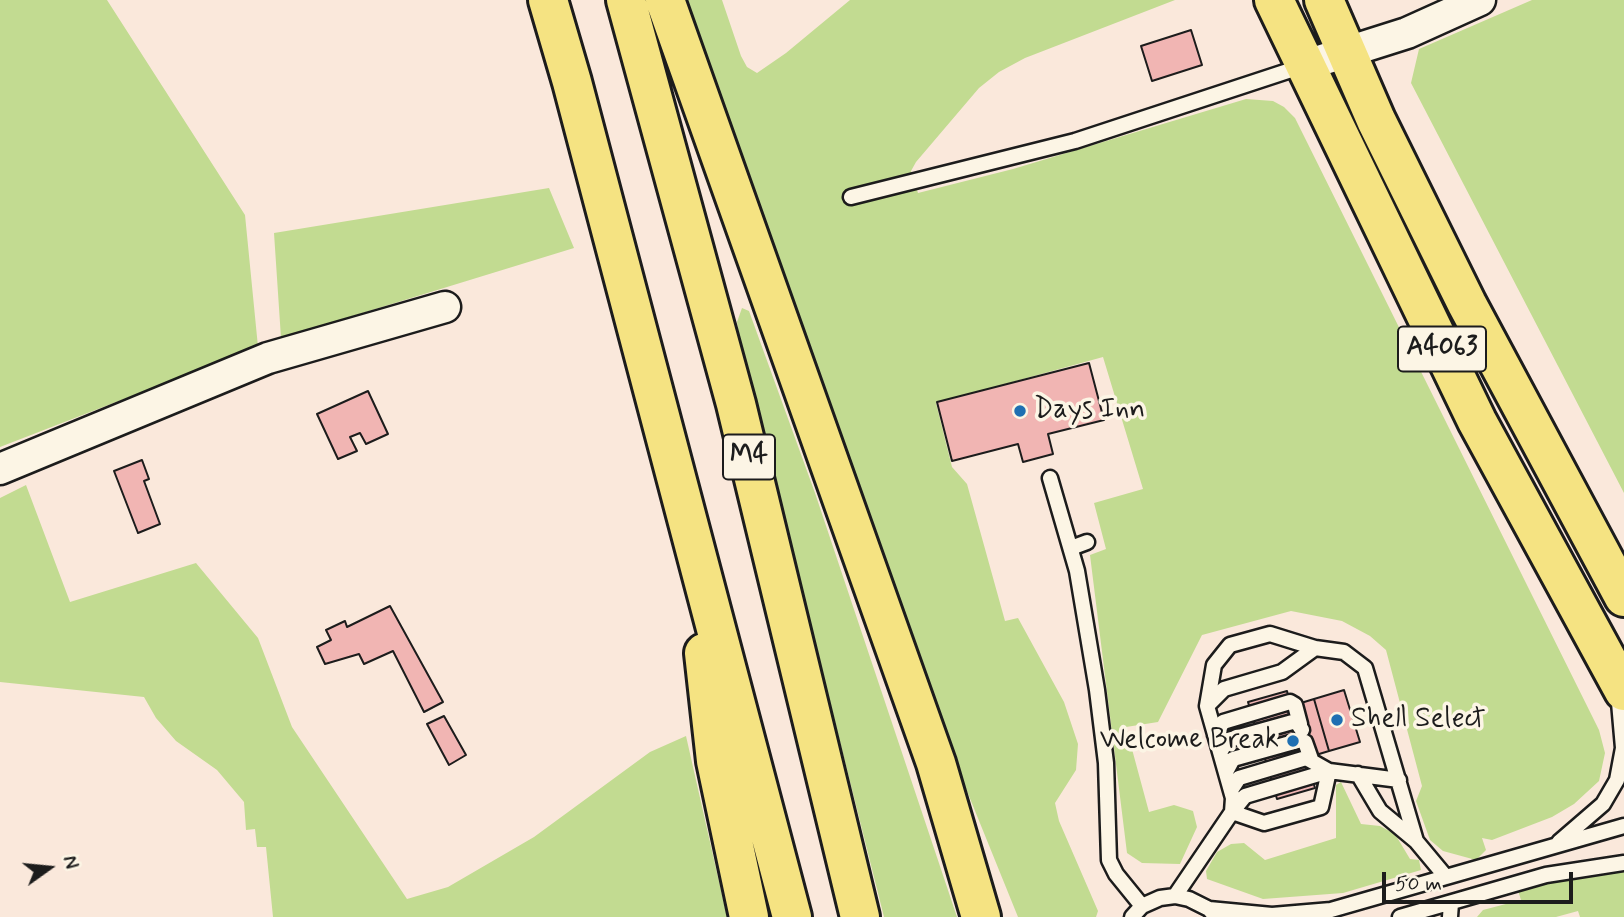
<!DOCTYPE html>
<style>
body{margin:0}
#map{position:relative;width:1624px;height:917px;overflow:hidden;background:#fae8db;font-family:Mynerve,sans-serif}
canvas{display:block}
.north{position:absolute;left:14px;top:833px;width:70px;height:70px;-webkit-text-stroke:5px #fcf5e5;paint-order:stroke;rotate:75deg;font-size:19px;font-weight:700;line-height:28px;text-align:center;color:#1c1c1c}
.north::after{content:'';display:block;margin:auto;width:24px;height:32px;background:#1c1c1c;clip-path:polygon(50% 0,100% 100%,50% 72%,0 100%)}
.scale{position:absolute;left:1382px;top:872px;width:191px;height:32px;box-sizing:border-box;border:4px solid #1c1c1c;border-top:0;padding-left:9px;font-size:21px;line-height:24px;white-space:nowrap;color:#1c1c1c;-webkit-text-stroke:5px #fcf5e5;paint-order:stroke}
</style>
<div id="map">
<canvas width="1624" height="917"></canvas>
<div class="north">N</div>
<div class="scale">50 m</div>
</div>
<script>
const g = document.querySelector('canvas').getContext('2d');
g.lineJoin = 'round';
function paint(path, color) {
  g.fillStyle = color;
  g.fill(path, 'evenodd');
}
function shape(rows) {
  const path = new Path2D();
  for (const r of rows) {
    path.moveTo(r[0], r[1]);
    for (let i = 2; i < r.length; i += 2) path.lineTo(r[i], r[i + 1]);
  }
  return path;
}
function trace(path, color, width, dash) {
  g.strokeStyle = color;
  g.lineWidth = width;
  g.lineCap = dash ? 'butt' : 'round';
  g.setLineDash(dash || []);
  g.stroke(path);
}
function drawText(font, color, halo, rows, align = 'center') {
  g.font = font + ' Mynerve,sans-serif';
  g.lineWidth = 7;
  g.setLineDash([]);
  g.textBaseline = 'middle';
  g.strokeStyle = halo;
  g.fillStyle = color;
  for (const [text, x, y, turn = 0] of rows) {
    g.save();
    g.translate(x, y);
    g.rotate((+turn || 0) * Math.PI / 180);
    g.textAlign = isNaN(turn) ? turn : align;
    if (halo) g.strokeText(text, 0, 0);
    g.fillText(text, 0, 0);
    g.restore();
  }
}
paint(shape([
 [0,0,107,0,245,215,258,347,0,447],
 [686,0,722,0,741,56,747,67,757,73,786,53,850,0,1175,0,1025,58,999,72,979,88,916,162,911,171,918,193,1013,169,1246,99,1273,101,1284,107,1295,118,1599,730,1605,753,1599,781,1574,804,1552,817,1492,840,1482,838,1486,850,1476,860,1443,851,1430,840,1416,801,1422,786,1386,650,1370,636,1342,621,1291,611,1202,635,1158,722,1126,727,1149,812,1174,805,1193,811,1197,827,1180,864,1142,863,1127,853,1090,555,1106,549,1094,503,1143,489,1103,357,936,403,952,467,967,484,1005,621,1018,618,1064,702,1078,744,1076,770,1055,803,1059,821,1098,911,1096,917,1018,917,954,759,765,233],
 [1532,0,1624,0,1624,493,1411,83,1419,49],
 [549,188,574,248,281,338,274,233],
 [742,308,749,311,815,493,957,917,884,917,740,343,737,322],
 [26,485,70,602,196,563,258,638,292,727,407,899,448,887,534,837,650,752,686,736,727,917,273,917,266,847,257,847,255,829,246,830,244,802,217,770,176,741,156,718,144,697,0,682,0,498],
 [1341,782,1361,824,1380,826,1395,834,1410,859,1419,860,1421,870,1343,893,1263,899,1207,879,1206,871,1217,852,1231,844,1244,843,1265,860,1336,838,1336,785],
 [1624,863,1624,917,1580,917,1578,911,1556,917,1477,917,1483,910,1521,900,1516,884]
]), '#c2db91');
const building = shape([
 [1191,30,1202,65,1152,81,1141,46,1191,30],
 [1089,363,1104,420,1048,434,1053,454,1023,462,1018,444,952,461,937,402,1089,363],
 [368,391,388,434,366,444,360,433,350,437,357,451,338,459,317,414,368,391],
 [142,460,149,479,144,481,160,524,138,533,114,471,142,460],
 [390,606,443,702,424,712,393,651,364,664,359,654,325,664,317,647,331,640,326,630,345,621,347,627,390,606],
 [1344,690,1360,742,1329,751,1314,699,1344,690],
 [1287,691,1291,706,1314,699,1329,751,1306,758,1315,788,1277,799,1248,702,1287,691],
 [444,716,466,755,449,765,427,724,444,716]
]);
paint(building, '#f1b5b3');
trace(building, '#1c1c1c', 2);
const lane = shape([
 [851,197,1075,141,1303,66],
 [1050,478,1077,571,1097,690,1106,763,1109,860,1116,874,1142,906],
 [1071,548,1087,542],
 [1208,705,1224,689,1282,672,1315,648],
 [1215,735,1223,722,1290,702,1295,705,1300,724],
 [1220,752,1228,740,1296,721,1302,730],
 [1329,771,1245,796,1232,812,1264,823,1321,807,1329,771,1399,780],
 [1226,772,1233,759,1301,740,1305,742,1311,759],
 [1358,774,1380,811,1416,841],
 [1231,790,1239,778,1306,758,1329,771],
 [1559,842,1603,804,1617,780,1623,748,1618,691],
 [1175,896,1232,812,1233,798,1207,706,1214,665,1230,645,1270,634,1315,648,1344,652,1365,668,1416,841,1446,877],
 [1209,909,1272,915,1331,910,1624,826],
 [1132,917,1142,906,1160,898,1175,896,1189,899,1209,909,1215,916],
 [1400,917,1546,875,1624,863],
 [1450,917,1451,903]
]);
const street = shape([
 [1306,65,1407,33,1480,0],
 [0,469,268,358,445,307]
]);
const primary = shape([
 [1274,0,1477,421,1624,691],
 [1324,0,1376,120,1467,304,1624,597]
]);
const highway = shape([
 [548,0,572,82,792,917],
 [626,0,736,404,860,917],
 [665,0,936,763,981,917],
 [704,653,716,761,749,917]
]);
trace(lane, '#1c1c1c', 19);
trace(street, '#1c1c1c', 35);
trace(primary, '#1c1c1c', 44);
trace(highway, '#1c1c1c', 44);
trace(lane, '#fcf5e5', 14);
trace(street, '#fcf5e5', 30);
trace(primary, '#f5e382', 38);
trace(highway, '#f5e382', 38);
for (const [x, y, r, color] of [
 [1020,411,7,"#1f6fb2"],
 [1337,720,7,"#1f6fb2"],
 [1293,741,7,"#1f6fb2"]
]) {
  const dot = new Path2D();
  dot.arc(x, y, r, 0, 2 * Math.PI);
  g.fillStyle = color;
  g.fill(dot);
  trace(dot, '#fcf5e5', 2.5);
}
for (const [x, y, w] of [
 [1442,349,88],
 [749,457,52]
]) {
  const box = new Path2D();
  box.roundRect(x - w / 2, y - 22.5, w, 45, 5);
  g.fillStyle = '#fcf5e5';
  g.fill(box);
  trace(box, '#1c1c1c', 2);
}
drawText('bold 26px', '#1c1c1c', null, [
 ["A4063",1442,349],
 ["M4",749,457]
]);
drawText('28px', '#1c1c1c', '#fcf5e5', [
 ["Days Inn",1034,411],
 ["Shell Select",1351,720],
 ["Welcome Break",1279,741,"right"]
], 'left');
</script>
